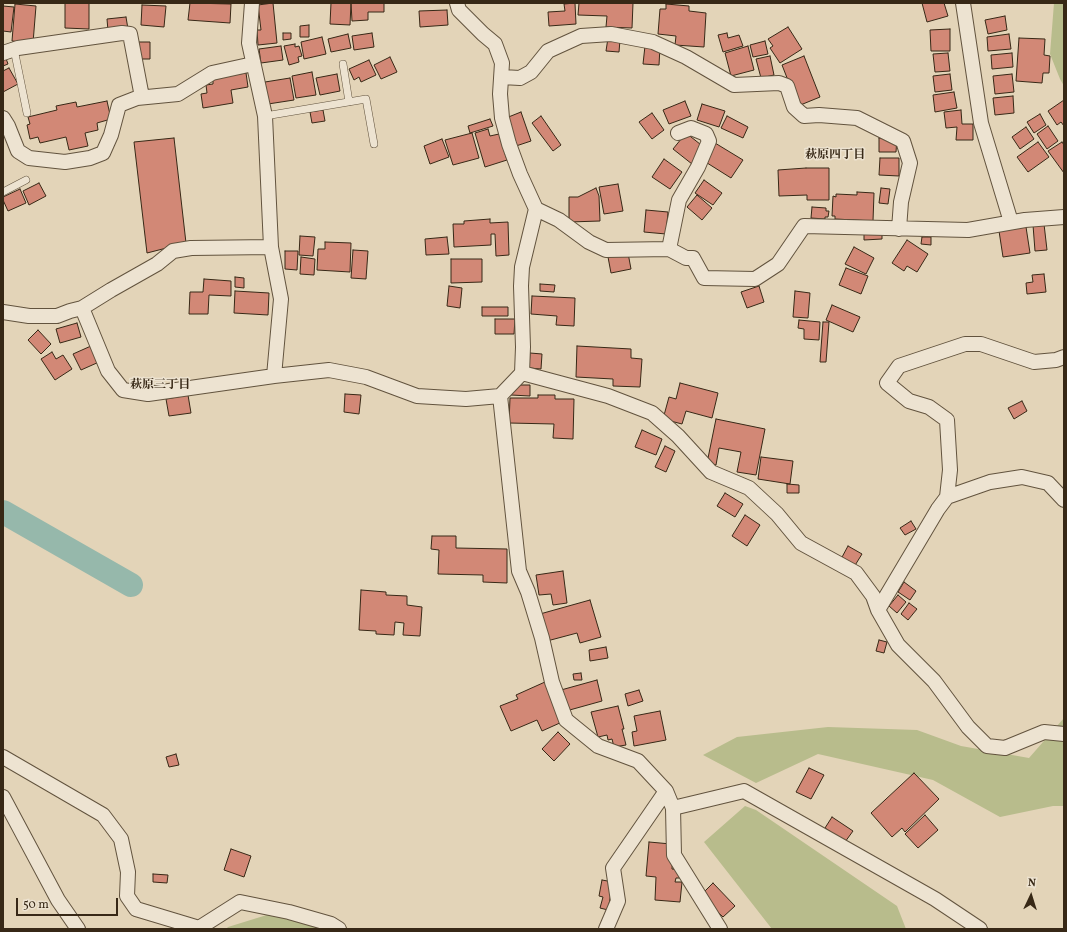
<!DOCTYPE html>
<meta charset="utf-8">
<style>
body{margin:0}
#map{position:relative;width:1067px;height:932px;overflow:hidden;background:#e3d4b8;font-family:Vollkorn,serif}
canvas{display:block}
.frame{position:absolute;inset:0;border:4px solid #372816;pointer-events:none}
.north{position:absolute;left:1011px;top:876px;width:40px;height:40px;-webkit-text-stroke:3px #ede3d1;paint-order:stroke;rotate:4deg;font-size:11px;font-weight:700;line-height:16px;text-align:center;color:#372816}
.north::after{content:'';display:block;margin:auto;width:14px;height:18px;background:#372816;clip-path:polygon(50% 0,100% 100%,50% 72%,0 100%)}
.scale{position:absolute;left:16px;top:898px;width:102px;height:18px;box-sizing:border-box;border:2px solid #372816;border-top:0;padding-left:5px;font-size:12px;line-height:14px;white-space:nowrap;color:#372816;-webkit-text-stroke:3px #ede3d1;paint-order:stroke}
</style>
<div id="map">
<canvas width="1067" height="932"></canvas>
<div class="frame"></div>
<div class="north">N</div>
<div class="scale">50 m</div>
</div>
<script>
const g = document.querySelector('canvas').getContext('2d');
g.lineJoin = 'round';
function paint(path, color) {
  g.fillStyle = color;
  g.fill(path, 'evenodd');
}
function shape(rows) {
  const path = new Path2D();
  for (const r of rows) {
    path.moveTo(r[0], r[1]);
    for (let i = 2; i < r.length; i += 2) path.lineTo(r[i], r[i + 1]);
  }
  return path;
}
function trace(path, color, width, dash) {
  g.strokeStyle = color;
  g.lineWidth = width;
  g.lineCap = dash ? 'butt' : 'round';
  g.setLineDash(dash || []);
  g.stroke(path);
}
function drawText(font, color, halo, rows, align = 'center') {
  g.font = font + ' Vollkorn,"Noto Serif JP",serif';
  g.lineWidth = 3;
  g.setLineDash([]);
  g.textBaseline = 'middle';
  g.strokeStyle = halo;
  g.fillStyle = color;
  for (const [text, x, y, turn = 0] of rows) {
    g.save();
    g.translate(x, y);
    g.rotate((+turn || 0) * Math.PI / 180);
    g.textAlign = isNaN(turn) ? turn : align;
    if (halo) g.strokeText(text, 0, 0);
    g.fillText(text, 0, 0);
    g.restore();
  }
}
paint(shape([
 [1054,3,1064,3,1064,86,1060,79,1050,54],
 [1064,718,1064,806,1053,806,1000,817,933,780,818,754,756,783,703,755,737,737,828,727,917,730,961,746,1029,758],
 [745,806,756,810,897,906,906,929,772,929,704,842],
 [270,914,323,929,226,929,228,927]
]), '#b8bc8c');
trace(shape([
 [3,512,131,585]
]), '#96b8ab', 24);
const building = shape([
 [65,3,89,3,89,29,65,28,65,3],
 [190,3,231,4,230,23,188,20,190,3],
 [273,3,277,43,258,45,257,30,261,30,258,5,273,3],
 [331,3,351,3,350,25,330,24,331,3],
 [351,3,384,3,384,12,368,12,368,20,352,21,351,3],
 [575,3,576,24,549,26,548,12,565,11,564,4,575,3],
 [579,3,633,3,632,28,606,27,607,16,578,15,579,3],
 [922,3,944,3,948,16,927,22,922,3],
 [15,4,36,6,33,43,12,41,15,4],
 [666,4,689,6,689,11,706,13,704,47,675,45,676,36,658,34,660,9,666,9,666,4],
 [142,5,166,6,164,27,141,25,142,5],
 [3,6,14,7,11,32,3,31,3,6],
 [447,10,448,25,420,27,419,11,447,10],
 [1005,16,1007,30,988,34,985,20,1005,16],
 [126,17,128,29,108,31,107,19,126,17],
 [309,25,309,37,300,37,300,26,309,25],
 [788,27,802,49,780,63,770,48,773,46,768,39,788,27],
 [950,29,950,51,931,51,930,30,950,29],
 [283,33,291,33,291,39,283,40,283,33],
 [372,33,374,47,354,50,352,36,372,33],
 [727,33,728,38,739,35,743,46,723,52,718,35,727,33],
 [348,34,351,48,331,52,328,39,348,34],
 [1009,34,1011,49,988,51,987,37,1009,34],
 [322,37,326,54,304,59,301,42,322,37],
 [608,38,620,40,619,52,606,51,608,38],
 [1019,38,1045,39,1044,55,1050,56,1049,73,1043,73,1042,83,1016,81,1019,38],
 [765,41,768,54,753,57,750,45,765,41],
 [138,42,150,42,150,59,138,59,138,42],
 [295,44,295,47,299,46,302,56,298,57,299,62,289,65,284,46,295,44],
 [281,46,283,60,261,63,259,49,281,46],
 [645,46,660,47,659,65,643,64,645,46],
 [748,46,754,70,731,76,725,53,748,46],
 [4,53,8,64,3,66,3,54,4,53],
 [948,53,950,71,935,72,933,54,948,53],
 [1012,53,1013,67,992,69,991,55,1012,53],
 [770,56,774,75,761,78,756,59,770,56],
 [804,56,820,97,798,106,782,65,804,56],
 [390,57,397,72,381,79,374,65,390,57],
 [369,60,376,75,361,82,359,77,354,80,349,69,369,60],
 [9,68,18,84,3,92,3,71,9,68],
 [312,72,316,95,296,98,292,76,312,72],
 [246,73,248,87,231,90,233,103,203,108,201,94,207,93,206,85,213,84,213,78,246,73],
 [337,74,340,91,320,95,316,78,337,74],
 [950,74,952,90,935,92,933,76,950,74],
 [1012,74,1014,92,995,94,993,76,1012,74],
 [290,78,294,100,268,104,265,82,290,78],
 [954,92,957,108,935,112,933,95,954,92],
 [1013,96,1014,113,995,115,993,98,1013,96],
 [1064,100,1064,126,1061,122,1057,125,1048,111,1064,100],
 [107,101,111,119,97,123,98,130,85,133,88,146,69,150,66,137,40,143,38,137,30,139,27,125,30,124,28,117,57,110,56,106,76,102,77,107,107,101],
 [685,101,691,116,669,124,663,110,685,101],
 [702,104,725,111,719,127,697,120,702,104],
 [323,110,325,121,312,123,310,112,323,110],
 [961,110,962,124,973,124,973,140,956,140,957,127,946,128,944,112,961,110],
 [521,112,531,141,516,146,506,118,521,112],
 [652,113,664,130,652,139,639,122,652,113],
 [1040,114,1046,125,1034,133,1027,122,1040,114],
 [541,116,561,145,553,151,532,123,541,116],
 [727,116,748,127,743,138,721,128,727,116],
 [490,119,493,126,470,133,468,126,490,119],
 [1048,126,1058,141,1047,149,1037,134,1048,126],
 [1026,127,1034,139,1020,149,1012,137,1026,127],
 [488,129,490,136,499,134,507,160,485,167,475,133,488,129],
 [472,133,479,158,453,165,445,140,472,133],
 [686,133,705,148,692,164,673,149,686,133],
 [174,138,186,243,147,253,134,142,174,138],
 [879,138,897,138,896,152,879,152,879,138],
 [442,139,449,157,430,164,424,146,442,139],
 [1038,142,1049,157,1028,172,1017,157,1038,142],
 [1062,142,1064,145,1064,173,1048,151,1062,142],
 [715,143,743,160,731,178,704,161,715,143],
 [880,158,899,158,899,176,879,175,880,158],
 [664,159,682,172,670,189,652,177,664,159],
 [806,168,829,168,829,200,807,200,807,195,779,196,778,170,806,168],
 [704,180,722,193,713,205,695,193,704,180],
 [39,183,46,196,29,205,23,191,39,183],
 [618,184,623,211,604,214,599,187,618,184],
 [596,188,599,196,600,221,569,222,569,197,578,197,596,188],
 [881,188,890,189,888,204,879,203,881,188],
 [20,189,26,203,8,211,3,200,3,197,20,189],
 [857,192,874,193,873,221,835,219,835,216,832,216,833,196,836,197,836,194,857,195,857,192],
 [697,195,712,208,702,220,687,207,697,195],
 [812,207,826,208,826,211,829,211,828,217,825,217,825,219,811,218,812,207],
 [646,210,668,212,666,234,644,232,646,210],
 [490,219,490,223,508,222,509,255,496,256,495,234,491,234,491,245,454,247,453,224,464,224,464,221,490,219],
 [1044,224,1047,250,1035,251,1033,225,1044,224],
 [1026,227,1030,253,1003,257,999,231,1026,227],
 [882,230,882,239,864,240,864,232,882,230],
 [300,236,315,237,313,256,299,255,300,236],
 [447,237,449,254,426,255,425,239,447,237],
 [922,237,931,237,931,245,921,244,922,237],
 [907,240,928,254,917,272,907,266,904,271,892,263,907,240],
 [325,242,351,243,350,272,317,270,318,249,325,249,325,242],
 [854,247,874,258,866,274,845,264,854,247],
 [353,250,368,251,366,279,351,278,353,250],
 [285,251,298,251,297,270,285,269,285,251],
 [628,253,631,269,611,273,608,257,628,253],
 [301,257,315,259,314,275,300,274,301,257],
 [451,259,482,259,482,282,451,283,451,259],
 [846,268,868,276,861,294,839,285,846,268],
 [1044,274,1046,292,1027,294,1026,283,1033,282,1032,275,1044,274],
 [235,277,244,278,244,288,235,287,235,277],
 [204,279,231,281,231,296,209,295,208,314,189,314,190,292,203,292,204,279],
 [540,284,555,285,554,292,540,291,540,284],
 [449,286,462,288,460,308,447,306,449,286],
 [759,286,764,302,747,308,741,292,759,286],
 [235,291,269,293,268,315,234,313,235,291],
 [795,291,810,293,808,318,793,317,795,291],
 [532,296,575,298,574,326,556,325,557,316,531,314,532,296],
 [832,305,860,317,853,332,826,320,832,305],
 [482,307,508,307,508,316,482,316,482,307],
 [495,319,515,319,514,334,495,334,495,319],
 [799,320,820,322,819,340,804,339,804,329,798,328,799,320],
 [823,322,829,322,826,362,820,362,823,322],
 [77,323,81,337,60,343,56,329,77,323],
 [38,330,51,344,41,354,28,340,38,330],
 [91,346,99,362,81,370,73,354,91,346],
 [577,346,631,349,631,358,642,359,640,387,613,386,613,379,576,377,577,346],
 [52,352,56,359,63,355,72,369,55,380,41,359,52,352],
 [530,353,542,354,541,369,529,368,530,353],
 [680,383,718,393,712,418,686,411,682,424,663,419,669,397,676,399,680,383],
 [511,385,530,385,530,396,511,395,511,385],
 [345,394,361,395,359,414,344,412,345,394],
 [188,395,191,413,169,416,166,399,188,395],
 [538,395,555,395,555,399,574,399,573,439,553,438,554,424,509,423,510,398,538,398,538,395],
 [1022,401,1027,411,1014,419,1008,408,1022,401],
 [716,419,765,429,756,475,737,472,741,452,719,448,716,465,707,463,716,419],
 [642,430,662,439,656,455,635,447,642,430],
 [665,446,675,451,666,472,655,467,665,446],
 [761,457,793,461,790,484,758,479,761,457],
 [787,484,799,485,799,493,787,493,787,484],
 [725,493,743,504,735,517,717,506,725,493],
 [745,515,760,525,747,546,732,536,745,515],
 [911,521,916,529,905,535,900,528,911,521],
 [432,536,456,536,456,548,507,549,507,583,483,582,483,575,438,574,439,550,431,549,432,536],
 [848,546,862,554,854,567,841,559,848,546],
 [563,571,567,603,553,605,551,594,539,595,536,575,563,571],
 [904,582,916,591,910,600,898,592,904,582],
 [361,590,386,592,386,595,407,596,407,605,422,607,420,636,403,635,404,623,395,622,394,635,376,634,376,631,359,630,361,590],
 [898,595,906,602,897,613,889,606,898,595],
 [590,600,601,637,580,643,577,633,547,641,540,614,590,600],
 [909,603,917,609,908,620,901,614,909,603],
 [879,640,887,642,884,653,876,651,879,640],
 [606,647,608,658,590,661,589,650,606,647],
 [581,673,582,680,574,680,573,674,581,673],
 [597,680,602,701,566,711,561,690,597,680],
 [545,682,562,722,542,731,537,720,511,731,500,706,518,699,516,695,545,682],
 [639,690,643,701,628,706,625,694,639,690],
 [618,706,624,729,622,729,626,745,614,747,612,739,608,740,607,735,598,737,591,712,618,706],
 [660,711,666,740,634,746,632,732,637,731,634,716,660,711],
 [558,732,570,744,554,761,542,749,558,732],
 [176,754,179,765,169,767,166,757,176,754],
 [809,768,824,775,811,799,796,792,809,768],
 [914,773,939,799,905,832,902,828,892,837,871,813,914,773],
 [925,815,938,830,918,848,905,834,925,815],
 [832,817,853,831,845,842,825,828,832,817],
 [649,842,671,844,673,854,672,869,681,870,681,878,676,878,675,882,682,882,680,902,655,900,656,877,646,876,649,842],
 [231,849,251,856,244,877,224,870,231,849],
 [153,874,168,875,167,883,153,882,153,874],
 [602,880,613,882,608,910,600,908,603,897,599,896,602,880],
 [713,883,735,906,723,917,701,895,713,883]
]);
paint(building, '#d28876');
trace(building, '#372816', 1);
const service = shape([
 [14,49,27,113],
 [343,64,349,102],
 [265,116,366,99,374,144],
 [3,192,26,180]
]);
const minor = shape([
 [252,3,249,43,265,116,271,247,281,299,274,376],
 [963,3,981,123,1011,222],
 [3,53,18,48,122,33,130,34,142,97],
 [502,77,520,78,531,72,548,51,581,36,611,34,653,42,686,57,734,85,779,83,787,86,794,107,804,116,819,115,857,118,903,141,910,163,901,202,899,229],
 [3,118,8,126,18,151,29,158,65,162,90,158,103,153,111,135,119,105,137,98,178,94,212,73,253,64],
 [536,209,559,220,589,242,606,250,669,249,686,258,693,258,704,278,755,279,778,264,804,226,968,230,1025,220,1064,217],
 [669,249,679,200,698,167,709,141,706,134,691,128,678,133],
 [82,308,108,371,123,390,148,394,274,376,329,370,366,377,417,396,466,399,500,396,522,373,523,347,521,286,522,267,536,209,520,174,509,144,502,118,500,94,502,63,495,44,483,34,459,10,457,3],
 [3,312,29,316,57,316,70,311,82,308,111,290,157,264,173,251,191,248,271,247],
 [522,373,608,396,652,413,678,436,711,472,749,488,777,514,801,543,856,573,873,596,878,610,898,645,934,681,968,727,987,746,1005,748,1044,732,1064,734],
 [500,396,519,571,528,592,542,638,552,682,566,720,598,746,638,761,666,791,673,808,674,855,720,929],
 [947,497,990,482,1022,477,1048,483,1064,500],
 [878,610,938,509,947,497,950,470,947,420,929,407,909,401,887,383,899,366,965,344,981,344,1034,362,1056,360,1064,357],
 [3,757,103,815,121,839,128,872,127,896,136,909,199,928,240,902,289,912,331,924,339,929],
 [3,797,58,900,78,929],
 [673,808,744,791,935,899,980,929],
 [606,929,618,901,613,868,666,791]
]);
trace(service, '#62533e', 8);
trace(minor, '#62533e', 16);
trace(service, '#ede3d1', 7);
trace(minor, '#ede3d1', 14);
drawText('bold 12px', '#372816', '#ede3d1', [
 ["萩原四丁目",835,156],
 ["萩原三丁目",160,386]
]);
</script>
